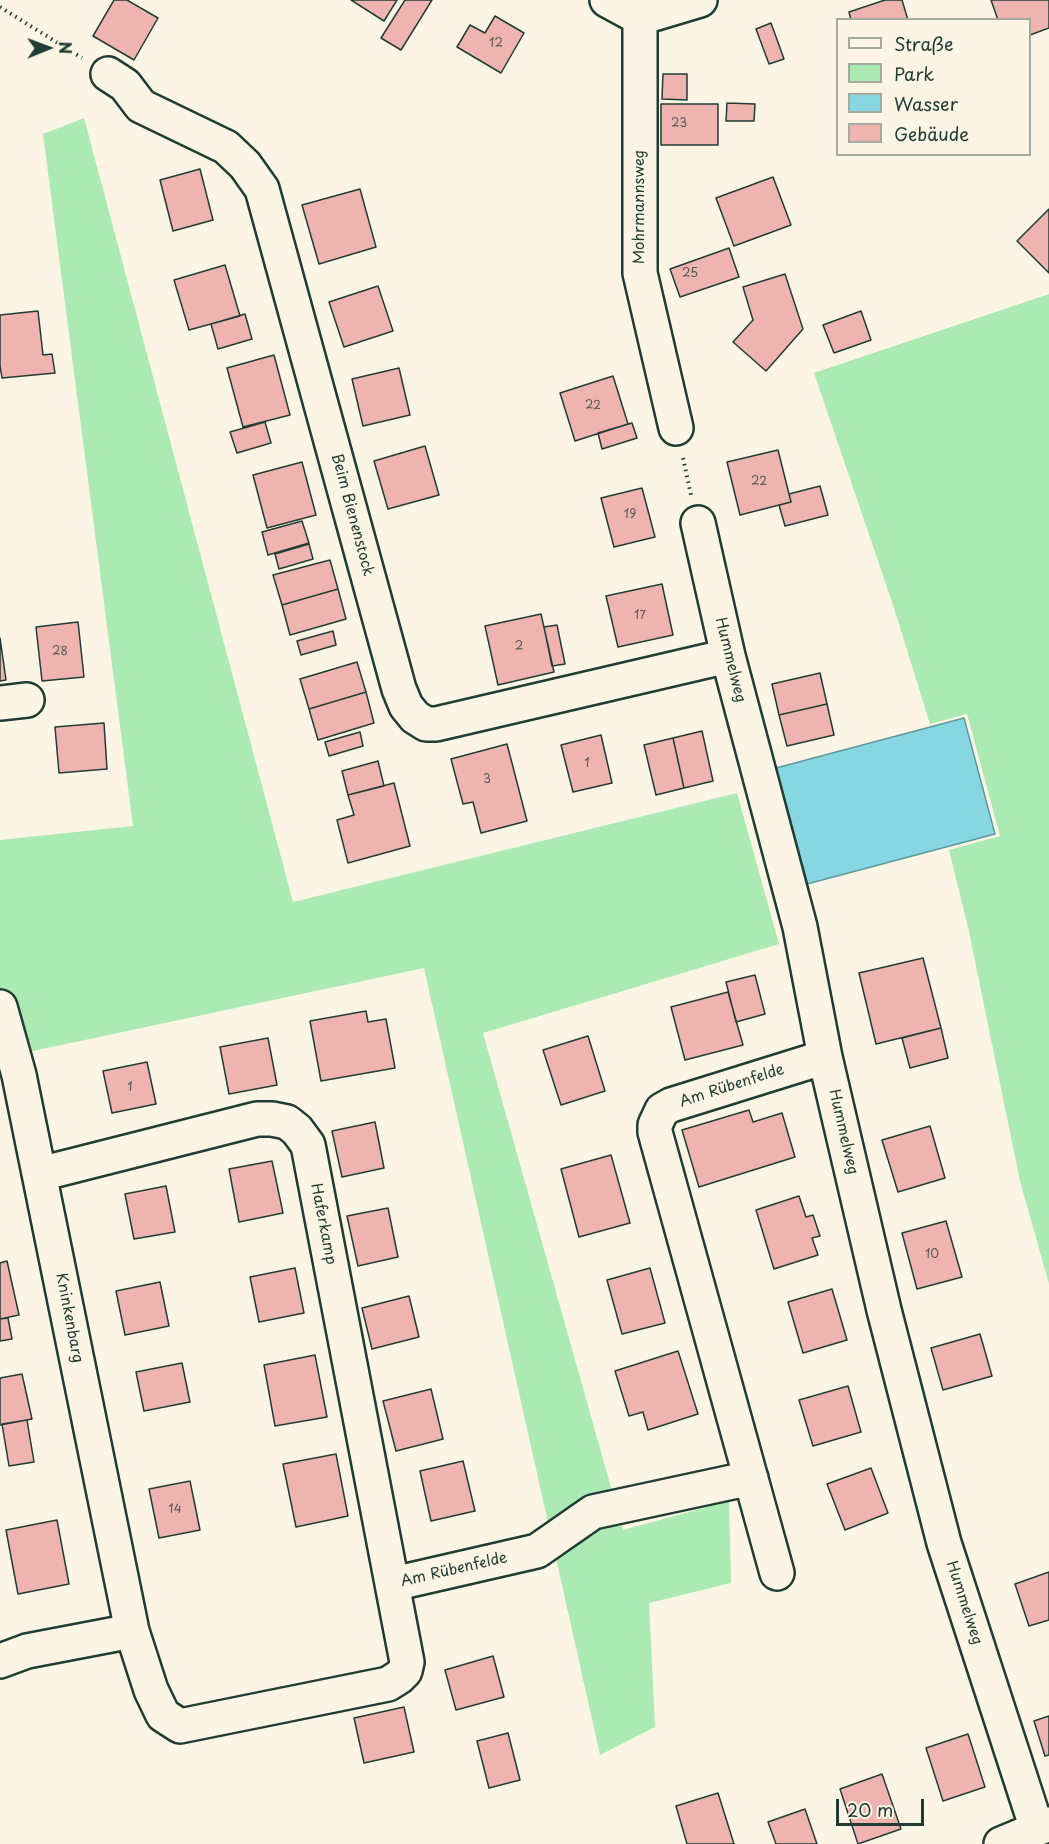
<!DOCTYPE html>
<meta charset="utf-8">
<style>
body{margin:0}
#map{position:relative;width:1049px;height:1844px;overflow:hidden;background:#fcf5e5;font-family:"Playpen Sans",sans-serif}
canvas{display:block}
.legend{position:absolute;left:836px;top:18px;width:195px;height:138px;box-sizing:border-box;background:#fcf5e5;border:2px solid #a4ab9e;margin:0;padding:8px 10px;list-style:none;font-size:18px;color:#1f3d34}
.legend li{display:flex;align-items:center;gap:12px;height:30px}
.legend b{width:30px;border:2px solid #a4ab9e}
.north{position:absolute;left:18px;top:18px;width:60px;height:60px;-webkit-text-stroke:4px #fcf5e5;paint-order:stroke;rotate:89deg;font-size:16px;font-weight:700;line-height:24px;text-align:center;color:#1f3d34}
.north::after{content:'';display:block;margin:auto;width:21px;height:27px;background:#1f3d34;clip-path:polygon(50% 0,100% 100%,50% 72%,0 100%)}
.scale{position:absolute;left:836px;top:1799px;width:88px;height:27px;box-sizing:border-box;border:3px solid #1f3d34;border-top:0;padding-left:8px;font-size:18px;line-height:21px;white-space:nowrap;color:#1f3d34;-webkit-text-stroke:4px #fcf5e5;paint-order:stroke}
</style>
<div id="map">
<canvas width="1049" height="1844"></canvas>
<ul class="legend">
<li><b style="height:8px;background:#fcf5e5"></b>Straße</li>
<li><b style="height:16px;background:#abebb3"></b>Park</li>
<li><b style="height:16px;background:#87d7e2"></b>Wasser</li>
<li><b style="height:16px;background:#f0b4b0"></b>Gebäude</li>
</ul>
<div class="north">N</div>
<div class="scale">20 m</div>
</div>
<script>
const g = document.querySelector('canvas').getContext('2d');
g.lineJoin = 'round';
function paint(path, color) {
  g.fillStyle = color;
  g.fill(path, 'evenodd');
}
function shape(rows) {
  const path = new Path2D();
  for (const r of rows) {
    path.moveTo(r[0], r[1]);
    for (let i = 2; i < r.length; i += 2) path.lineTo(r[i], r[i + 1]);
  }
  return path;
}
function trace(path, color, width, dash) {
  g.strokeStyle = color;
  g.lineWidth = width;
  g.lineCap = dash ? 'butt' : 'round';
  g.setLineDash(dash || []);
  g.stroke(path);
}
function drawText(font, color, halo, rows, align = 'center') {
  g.font = font + ' "Playpen Sans",sans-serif';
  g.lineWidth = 6;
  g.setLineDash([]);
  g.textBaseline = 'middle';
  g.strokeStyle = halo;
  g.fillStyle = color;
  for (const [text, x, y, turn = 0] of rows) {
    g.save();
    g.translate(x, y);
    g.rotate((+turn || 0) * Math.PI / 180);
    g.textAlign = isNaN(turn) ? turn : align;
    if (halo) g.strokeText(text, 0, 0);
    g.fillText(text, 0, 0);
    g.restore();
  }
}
paint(shape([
 [84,118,293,902,737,793,779,944,483,1033,623,1530,729,1501,731,1583,649,1603,655,1727,600,1755,424,968,0,1058,0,840,133,826,43,134],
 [1049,294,1049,1284,1020,1181,968,927,949,850,1000,836,967,714,930,724,893,605,814,373]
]), '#abebb3');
const water = shape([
 [964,718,995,834,807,884,776,768,964,718]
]);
paint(water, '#87d7e2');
trace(water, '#5d999c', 1.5);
const building = shape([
 [114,0,127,0,158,18,134,60,93,36,114,0],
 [351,0,397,0,384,21,351,0],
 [405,0,432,0,401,50,381,38,405,0],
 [885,0,902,0,908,20,851,20,849,12,885,0],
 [991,0,1049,0,1049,28,1030,35,1030,20,998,20,991,0],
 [495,16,524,33,501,73,457,47,470,25,485,33,495,16],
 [771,23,784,59,769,64,756,29,771,23],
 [663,74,687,74,687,100,662,99,663,74],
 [727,103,755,104,754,121,726,121,727,103],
 [661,104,718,104,718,145,661,145,661,104],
 [200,169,213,220,173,231,160,180,200,169],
 [773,177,791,225,734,246,716,198,773,177],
 [360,189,376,247,319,264,302,205,360,189],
 [1049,209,1049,273,1017,241,1049,209],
 [729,248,739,277,680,297,670,269,729,248],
 [225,265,240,316,189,330,174,280,225,265],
 [785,274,803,329,766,371,733,342,753,320,743,287,785,274],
 [378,286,393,331,344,347,329,302,378,286],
 [38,311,43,355,52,354,55,373,2,378,0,366,0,315,38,311],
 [861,311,871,340,834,353,823,325,861,311],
 [245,314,252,339,218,349,211,324,245,314],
 [274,355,290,415,243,427,227,368,274,355],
 [399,368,410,415,363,426,352,379,399,368],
 [613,376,628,424,575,441,560,393,613,376],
 [265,422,271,443,237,453,230,432,265,422],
 [632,423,637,438,602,449,598,433,632,423],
 [425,446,439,495,388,509,374,461,425,446],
 [778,450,791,502,740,515,727,462,778,450],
 [302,462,316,515,267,528,253,475,302,462],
 [820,486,828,515,785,526,779,505,791,502,789,494,820,486],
 [642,488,655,537,614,547,601,498,642,488],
 [302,521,309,543,268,555,262,532,302,521],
 [309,544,313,559,279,569,275,554,309,544],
 [330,560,338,589,282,605,273,575,330,560],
 [662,584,673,635,618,647,606,596,662,584],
 [338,589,346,619,290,635,282,605,338,589],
 [541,614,554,672,498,685,485,626,541,614],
 [78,622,84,677,42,681,36,627,78,622],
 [557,625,565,664,552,666,544,627,557,625],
 [333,631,336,645,301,655,297,641,333,631],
 [0,638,6,680,0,681,0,638],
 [357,662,366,692,309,709,300,679,357,662],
 [820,673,827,704,779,715,772,684,820,673],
 [366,692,374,723,318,740,309,709,366,692],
 [827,704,834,735,787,746,779,715,827,704],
 [104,723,107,769,59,773,55,727,104,723],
 [702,731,713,781,684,788,673,738,702,731],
 [360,732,363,746,329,756,325,742,360,732],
 [601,735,612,783,573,792,561,745,601,735],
 [673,738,684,788,656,795,644,745,673,738],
 [507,744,527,821,481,833,473,802,463,804,451,759,507,744],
 [378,761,384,786,348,795,342,771,378,761],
 [394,783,410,846,348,863,337,820,354,815,348,795,394,783],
 [923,958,941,1028,876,1044,859,973,923,958],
 [755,975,765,1014,736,1022,726,982,755,975],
 [728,992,743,1045,685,1060,671,1007,728,992],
 [366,1011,368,1022,386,1019,395,1068,321,1081,310,1021,366,1011],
 [941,1028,948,1058,910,1068,902,1038,941,1028],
 [588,1036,605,1091,561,1105,543,1050,588,1036],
 [268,1038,277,1085,229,1094,220,1047,268,1038],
 [147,1062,156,1104,112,1113,103,1071,147,1062],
 [749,1110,753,1122,782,1113,795,1157,699,1187,682,1130,749,1110],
 [375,1122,384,1168,342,1177,332,1131,375,1122],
 [930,1126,945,1178,898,1192,882,1140,930,1126],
 [611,1155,630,1223,579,1237,561,1169,611,1155],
 [272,1161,283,1213,239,1222,229,1169,272,1161],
 [166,1186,175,1232,134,1239,125,1194,166,1186],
 [799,1196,806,1217,813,1215,820,1236,812,1238,818,1255,774,1269,756,1210,799,1196],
 [388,1208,398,1257,358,1266,347,1216,388,1208],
 [946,1221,962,1277,917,1289,902,1233,946,1221],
 [7,1261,19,1315,0,1319,0,1263,7,1261],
 [295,1268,304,1313,259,1322,250,1277,295,1268],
 [650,1268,665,1323,622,1334,607,1280,650,1268],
 [160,1282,169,1326,125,1335,116,1291,160,1282],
 [832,1289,847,1340,803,1353,788,1302,832,1289],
 [409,1296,419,1337,372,1349,362,1308,409,1296],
 [8,1318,12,1339,0,1341,0,1319,8,1318],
 [980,1334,992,1376,943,1390,931,1348,980,1334],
 [678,1351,698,1414,648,1430,643,1412,629,1416,615,1371,678,1351],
 [315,1355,327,1417,275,1426,264,1365,315,1355],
 [182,1363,190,1402,144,1411,136,1372,182,1363],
 [22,1374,32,1419,0,1425,0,1378,22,1374],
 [848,1386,861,1432,813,1446,799,1400,848,1386],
 [431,1389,443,1439,396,1451,383,1401,431,1389],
 [27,1420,34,1462,9,1466,2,1424,27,1420],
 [336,1454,348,1516,296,1527,283,1464,336,1454],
 [463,1461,475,1511,431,1521,420,1471,463,1461],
 [871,1468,888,1513,845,1530,827,1484,871,1468],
 [190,1481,200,1530,159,1538,149,1489,190,1481],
 [57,1520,69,1584,18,1594,6,1530,57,1520],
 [1049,1572,1049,1620,1029,1626,1015,1584,1049,1572],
 [493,1656,504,1697,456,1710,445,1670,493,1656],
 [404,1707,414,1752,364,1763,354,1718,404,1707],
 [1049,1716,1049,1755,1045,1756,1034,1721,1049,1716],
 [508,1733,520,1780,489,1788,477,1741,508,1733],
 [968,1734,985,1787,943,1801,926,1748,968,1734],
 [882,1774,901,1829,858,1844,840,1789,882,1774],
 [718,1793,734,1844,687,1844,676,1806,718,1793],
 [805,1809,817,1844,776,1844,768,1822,805,1809]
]);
paint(building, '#f0b4b0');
trace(building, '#1f3d34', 1.5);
const minor = shape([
 [607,0,640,18,640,273,676,428],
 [640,18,700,0],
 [108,74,125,85,141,106,226,147,245,165,262,189,399,689,406,706,415,717,426,724,436,724,728,656],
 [698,523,728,656,800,927,825,1057,884,1310,944,1543,1037,1829],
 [0,703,27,700],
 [0,1007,19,1075,132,1631,151,1690,163,1715,180,1726,388,1684,399,1677,405,1671,407,1662,308,1145,297,1130,287,1122,272,1119,257,1119,40,1174],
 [777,1573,655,1132,655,1125,662,1110,671,1105,825,1057],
 [393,1584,537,1551,593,1512,751,1478],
 [0,1661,27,1651,132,1631],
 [1001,1844,1049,1824]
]);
trace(minor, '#1f3d34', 38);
trace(shape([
 [0,7,82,58],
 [683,458,691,495]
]), '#1f3d34', 4, [1.5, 4.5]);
trace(minor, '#fcf5e5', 33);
drawText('12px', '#535b53', null, [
 ["12",496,44],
 ["23",679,124],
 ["25",690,274],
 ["22",593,406],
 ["22",759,482],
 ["19",630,515],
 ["17",640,616],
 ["2",519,647],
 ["28",60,652],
 ["1",587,764],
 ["3",487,780],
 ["1",130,1088],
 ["10",932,1255],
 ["14",175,1510]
]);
drawText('15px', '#1f3d34', '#fcf5e5', [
 ["Mohrmannsweg",640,207,-90],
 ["Beim Bienenstock",352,515,75],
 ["Hummelweg",730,660,76],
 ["Am Rübenfelde",732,1086,-18],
 ["Hummelweg",843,1132,77],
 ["Haferkamp",323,1224,79],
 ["Kninkenbarg",69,1318,79],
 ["Am Rübenfelde",454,1570,-13],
 ["Hummelweg",964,1603,72]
]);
</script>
